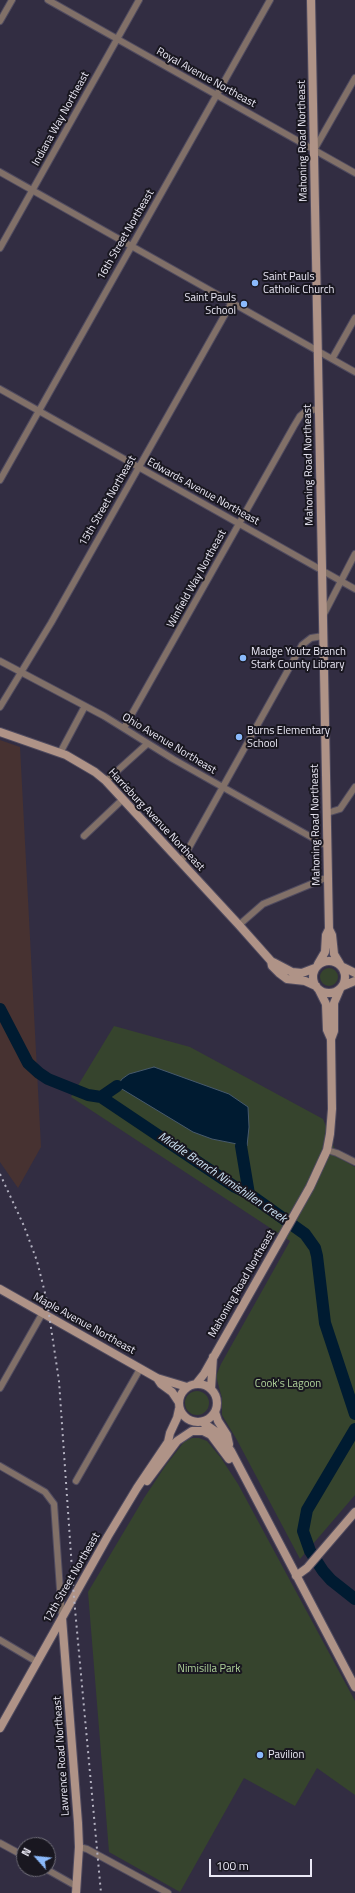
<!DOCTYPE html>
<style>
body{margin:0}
#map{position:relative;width:355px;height:1893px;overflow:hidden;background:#322d42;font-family:"Titillium Web",sans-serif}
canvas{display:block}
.north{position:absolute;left:16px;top:1837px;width:40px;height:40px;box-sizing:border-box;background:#191720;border:1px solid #6d6b76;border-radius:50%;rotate:297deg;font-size:11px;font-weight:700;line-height:16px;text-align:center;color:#ebe9f6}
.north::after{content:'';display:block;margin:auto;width:14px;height:18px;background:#8bbafc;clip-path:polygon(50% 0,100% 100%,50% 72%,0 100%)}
.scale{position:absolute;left:209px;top:1859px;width:103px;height:18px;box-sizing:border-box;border:2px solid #ebe9f6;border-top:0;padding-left:5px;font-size:12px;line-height:14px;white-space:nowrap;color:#ebe9f6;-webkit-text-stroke:3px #191720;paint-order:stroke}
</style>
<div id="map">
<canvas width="355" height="1893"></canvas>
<div class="north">N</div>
<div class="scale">100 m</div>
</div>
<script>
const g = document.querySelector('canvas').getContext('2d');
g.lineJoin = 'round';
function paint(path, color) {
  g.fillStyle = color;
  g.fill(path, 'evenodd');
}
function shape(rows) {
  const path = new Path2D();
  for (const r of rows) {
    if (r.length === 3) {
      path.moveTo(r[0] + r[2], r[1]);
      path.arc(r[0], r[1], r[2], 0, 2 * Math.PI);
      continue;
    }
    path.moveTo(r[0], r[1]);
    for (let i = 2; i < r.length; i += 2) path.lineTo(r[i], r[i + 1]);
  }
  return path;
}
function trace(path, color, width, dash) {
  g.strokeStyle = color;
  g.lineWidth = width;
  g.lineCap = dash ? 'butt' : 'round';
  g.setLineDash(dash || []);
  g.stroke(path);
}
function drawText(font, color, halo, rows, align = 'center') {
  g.font = font + ' "Titillium Web",sans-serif';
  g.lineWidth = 4;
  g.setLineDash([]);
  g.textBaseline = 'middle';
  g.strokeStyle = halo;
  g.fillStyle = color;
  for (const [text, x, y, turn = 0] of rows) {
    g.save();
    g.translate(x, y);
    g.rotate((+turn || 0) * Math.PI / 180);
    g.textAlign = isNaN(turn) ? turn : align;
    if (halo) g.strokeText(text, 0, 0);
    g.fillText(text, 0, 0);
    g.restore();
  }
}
paint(shape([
 [0,740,20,747,41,1147,18,1188,0,1162]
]), '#473231');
paint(shape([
 [329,977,9],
 [114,1026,190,1047,323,1119,338,1157,355,1167,355,1495,300,1559,237,1440,222,1415,222,1398,216,1376,221,1364,290,1241,71,1097],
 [197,1403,12],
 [192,1438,199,1438,207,1441,221,1458,238,1484,355,1701,355,1795,317,1768,295,1806,244,1778,180,1892,109,1852,88,1592,144,1498,166,1465,184,1442]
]), '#36442d');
const water = shape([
 [154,1067,229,1094,248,1107,249,1127,247,1146,212,1139,193,1132,117,1086,122,1079,129,1074,154,1067]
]);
paint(water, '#001b31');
trace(water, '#46596c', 1);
trace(shape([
 [0,1009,28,1063,39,1073,48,1079,88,1095,101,1097,235,1187,249,1194,305,1234,315,1248,317,1256,325,1323,355,1414],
 [101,1097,117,1086],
 [241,1146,249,1194],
 [355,1429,307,1510,303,1531,310,1551,323,1571,331,1580,355,1599]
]), '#001b31', 12);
const street = shape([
 [48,0,355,173],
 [0,21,12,0],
 [314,150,355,78],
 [0,172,355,372],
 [0,248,139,0],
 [332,359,355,318],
 [0,389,355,589],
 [0,480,270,0],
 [324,614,355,554],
 [0,661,104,716,173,759,327,846],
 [0,707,51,623,232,302],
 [124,728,294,426,300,416,306,411,319,409],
 [60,753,85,706],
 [106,781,147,744],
 [327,813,340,809,355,787],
 [84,836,123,799],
 [181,862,302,645,311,638,323,636],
 [239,925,263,904,328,877],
 [327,1150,337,1153,355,1162],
 [0,1388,42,1314],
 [0,1466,45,1492,54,1504,62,1618],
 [76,1481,140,1369],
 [0,1640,37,1662],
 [0,1843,24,1856],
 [79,1847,87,1849,168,1893],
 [46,1869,76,1886]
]);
const secondary = shape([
 [311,0,329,929,332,935,334,954,340,964],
 [0,732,66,755,95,772,106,781,239,925,271,961,272,966,279,973,287,979,305,981,316,986],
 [329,977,16],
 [273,962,292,972,302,973,315,968],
 [318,964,325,952,326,935,329,929],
 [343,967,355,973],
 [343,986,355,981],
 [331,1039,334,1031,334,1003,340,989],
 [0,1289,157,1378,187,1387],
 [157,1378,161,1384,172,1392,178,1401],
 [198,1403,19],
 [196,1384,204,1374,310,1187,327,1150,330,1134,332,1109,331,1039,327,1030,326,1004,319,990],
 [211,1389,213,1357],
 [215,1412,218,1421,227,1435,229,1444],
 [202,1422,218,1433,231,1451,355,1687],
 [147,1481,177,1441,192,1431,203,1431,211,1435,229,1459],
 [296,1576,307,1568,355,1512],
 [62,1618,78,1823,79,1847,76,1893],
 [0,1728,108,1536,137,1488,168,1442,170,1433,177,1418,179,1409]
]);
trace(street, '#504b5f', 8);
trace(secondary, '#504b5f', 10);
trace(street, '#817068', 6);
trace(secondary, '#af9387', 8);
trace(shape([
 [0,1174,24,1226,37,1261,47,1301,59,1381,74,1598,101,1893]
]), '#b3b1c0', 2, [2, 4]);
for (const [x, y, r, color] of [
 [255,283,4,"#8bbafc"],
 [244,304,4,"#8bbafc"],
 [243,658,4,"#8bbafc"],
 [239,737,4,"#8bbafc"],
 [260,1755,4,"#8bbafc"]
]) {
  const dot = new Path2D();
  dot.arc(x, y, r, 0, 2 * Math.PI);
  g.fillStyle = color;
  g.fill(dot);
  trace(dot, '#191720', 1.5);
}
drawText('11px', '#ebe9f6', '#191720', [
 ["Royal Avenue Northeast",206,78,29],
 ["Indiana Way Northeast",61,119,-61],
 ["Mahoning Road Northeast",303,141,-91],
 ["16th Street Northeast",126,235,-60],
 ["Mahoning Road Northeast",309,465,-91],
 ["Edwards Avenue Northeast",203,492,29],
 ["15th Street Northeast",108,501,-60],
 ["Winfield Way Northeast",197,579,-61],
 ["Ohio Avenue Northeast",169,744,31],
 ["Harrisburg Avenue Northeast",156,820,47],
 ["Mahoning Road Northeast",316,825,-91],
 ["Mahoning Road Northeast",242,1284,-60],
 ["Maple Avenue Northeast",84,1324,29],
 ["12th Street Northeast",72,1578,-60],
 ["Lawrence Road Northeast",62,1756,-94]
]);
drawText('11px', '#ebe9f6', '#191720', [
 ["Saint Pauls",263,277],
 ["Catholic Church",263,290],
 ["Saint Pauls",236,298,"right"],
 ["School",236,311,"right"],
 ["Madge Youtz Branch",251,652],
 ["Stark County Library",251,665],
 ["Burns Elementary",247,731],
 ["School",247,744],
 ["Pavilion",268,1755]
], 'left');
drawText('11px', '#b0d39a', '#191720', [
 ["Cook's Lagoon",288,1384],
 ["Nimisilla Park",209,1669]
]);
drawText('italic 12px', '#cde3f5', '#191720', [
 ["Middle Branch Nimishillen Creek",222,1178,34]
]);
</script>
